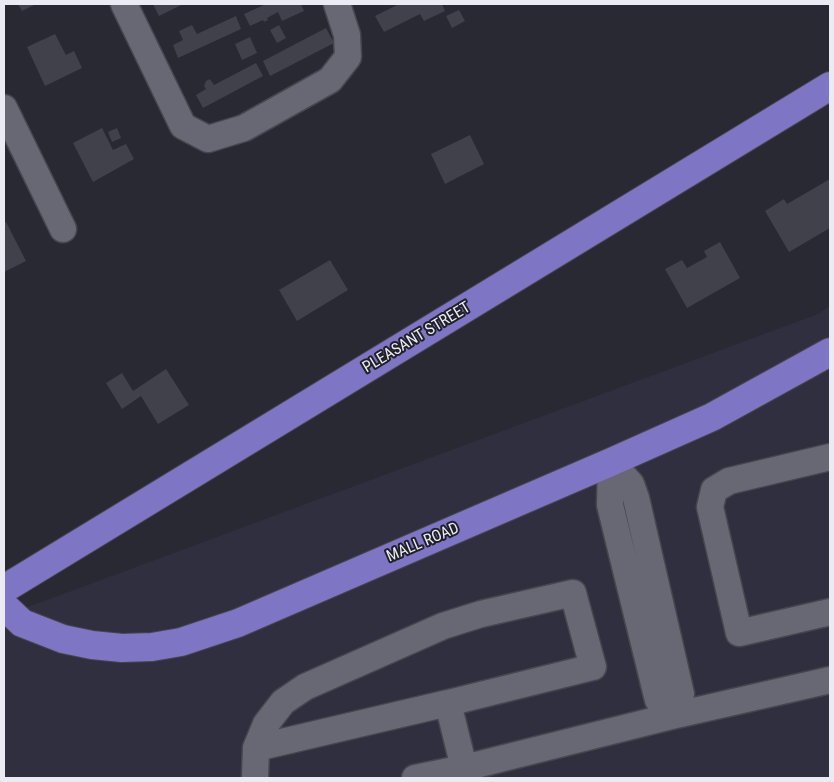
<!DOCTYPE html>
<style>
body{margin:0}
#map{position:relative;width:834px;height:782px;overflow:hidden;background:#292934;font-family:"Roboto Condensed",sans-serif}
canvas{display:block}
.frame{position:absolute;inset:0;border:5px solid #ebecf3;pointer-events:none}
</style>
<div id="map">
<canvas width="834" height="782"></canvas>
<div class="frame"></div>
</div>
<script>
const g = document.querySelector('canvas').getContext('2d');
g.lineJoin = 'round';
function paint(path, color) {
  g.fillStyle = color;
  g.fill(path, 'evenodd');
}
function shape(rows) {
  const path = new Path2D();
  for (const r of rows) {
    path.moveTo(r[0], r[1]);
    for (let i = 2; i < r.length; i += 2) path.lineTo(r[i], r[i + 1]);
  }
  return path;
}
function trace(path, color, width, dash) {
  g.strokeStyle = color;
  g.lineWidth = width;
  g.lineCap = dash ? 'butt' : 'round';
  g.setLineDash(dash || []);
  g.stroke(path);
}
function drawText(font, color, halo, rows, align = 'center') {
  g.font = font + ' "Roboto Condensed",sans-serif';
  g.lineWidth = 4;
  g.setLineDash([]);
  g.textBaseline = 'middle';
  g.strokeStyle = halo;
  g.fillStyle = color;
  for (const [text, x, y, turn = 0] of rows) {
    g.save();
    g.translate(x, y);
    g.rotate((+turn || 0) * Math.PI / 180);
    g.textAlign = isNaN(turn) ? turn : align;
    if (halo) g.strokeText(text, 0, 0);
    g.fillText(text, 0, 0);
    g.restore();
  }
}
paint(shape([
 [830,306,830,778,4,778,4,616,818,314]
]), '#302f40');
paint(shape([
 [18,4,36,4,22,11],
 [153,4,183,4,159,16],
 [266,4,301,4,304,11,282,21,278,12,267,18,268,20,264,22,263,20,250,26,244,14],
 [399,4,442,4,445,11,424,21,420,14,384,32,375,16],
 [459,10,465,21,452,28,446,16],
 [236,16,241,29,178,58,173,45,183,40,179,31,192,25,197,34],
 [279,25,286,38,277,43,270,30],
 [326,28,334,43,270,76,263,61],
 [55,34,66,55,74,51,82,68,45,86,27,47],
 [250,37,257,53,242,60,235,44],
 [256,63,263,76,203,108,196,95,206,89,204,86,206,81,210,79,214,85],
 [102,128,113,150,126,144,134,159,93,182,73,143],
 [117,128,121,138,112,142,108,132],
 [470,135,484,164,445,184,431,154],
 [830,179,830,228,789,252,765,211,784,199,787,204],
 [6,222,26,261,4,272,4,223],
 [720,242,740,278,687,308,665,269,682,260,687,268,707,257,704,251],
 [330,260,348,290,297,321,279,290],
 [166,369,189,405,158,424,141,396,122,409,106,383,122,373,133,391]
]), '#41414c');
const minor = shape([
 [124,4,183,126,208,139,244,128,330,80,348,57,347,35,337,4],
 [4,108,63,229],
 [830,457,729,481,714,490,710,507,739,633,830,612],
 [611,462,631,484,636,498,681,694,672,716],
 [611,462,610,505,654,684,658,700,672,716],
 [256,748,448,703],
 [255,778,256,748,266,724,283,702,305,687,443,626,481,614,573,593,593,667,448,703,464,768],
 [415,778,464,768,672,716,830,680]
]);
const major = shape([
 [4,589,830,86],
 [4,606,22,623,63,639,92,645,122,648,152,647,181,642,238,623,611,462,712,417,830,352]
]);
trace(minor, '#46464f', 29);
trace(major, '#46464f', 30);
trace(minor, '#686874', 26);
trace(major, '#7e75c4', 28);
drawText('16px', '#ebecf3', '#20202a', [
 ["PLEASANT STREET",417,338,-31],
 ["MALL ROAD",423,543,-23]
]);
</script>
